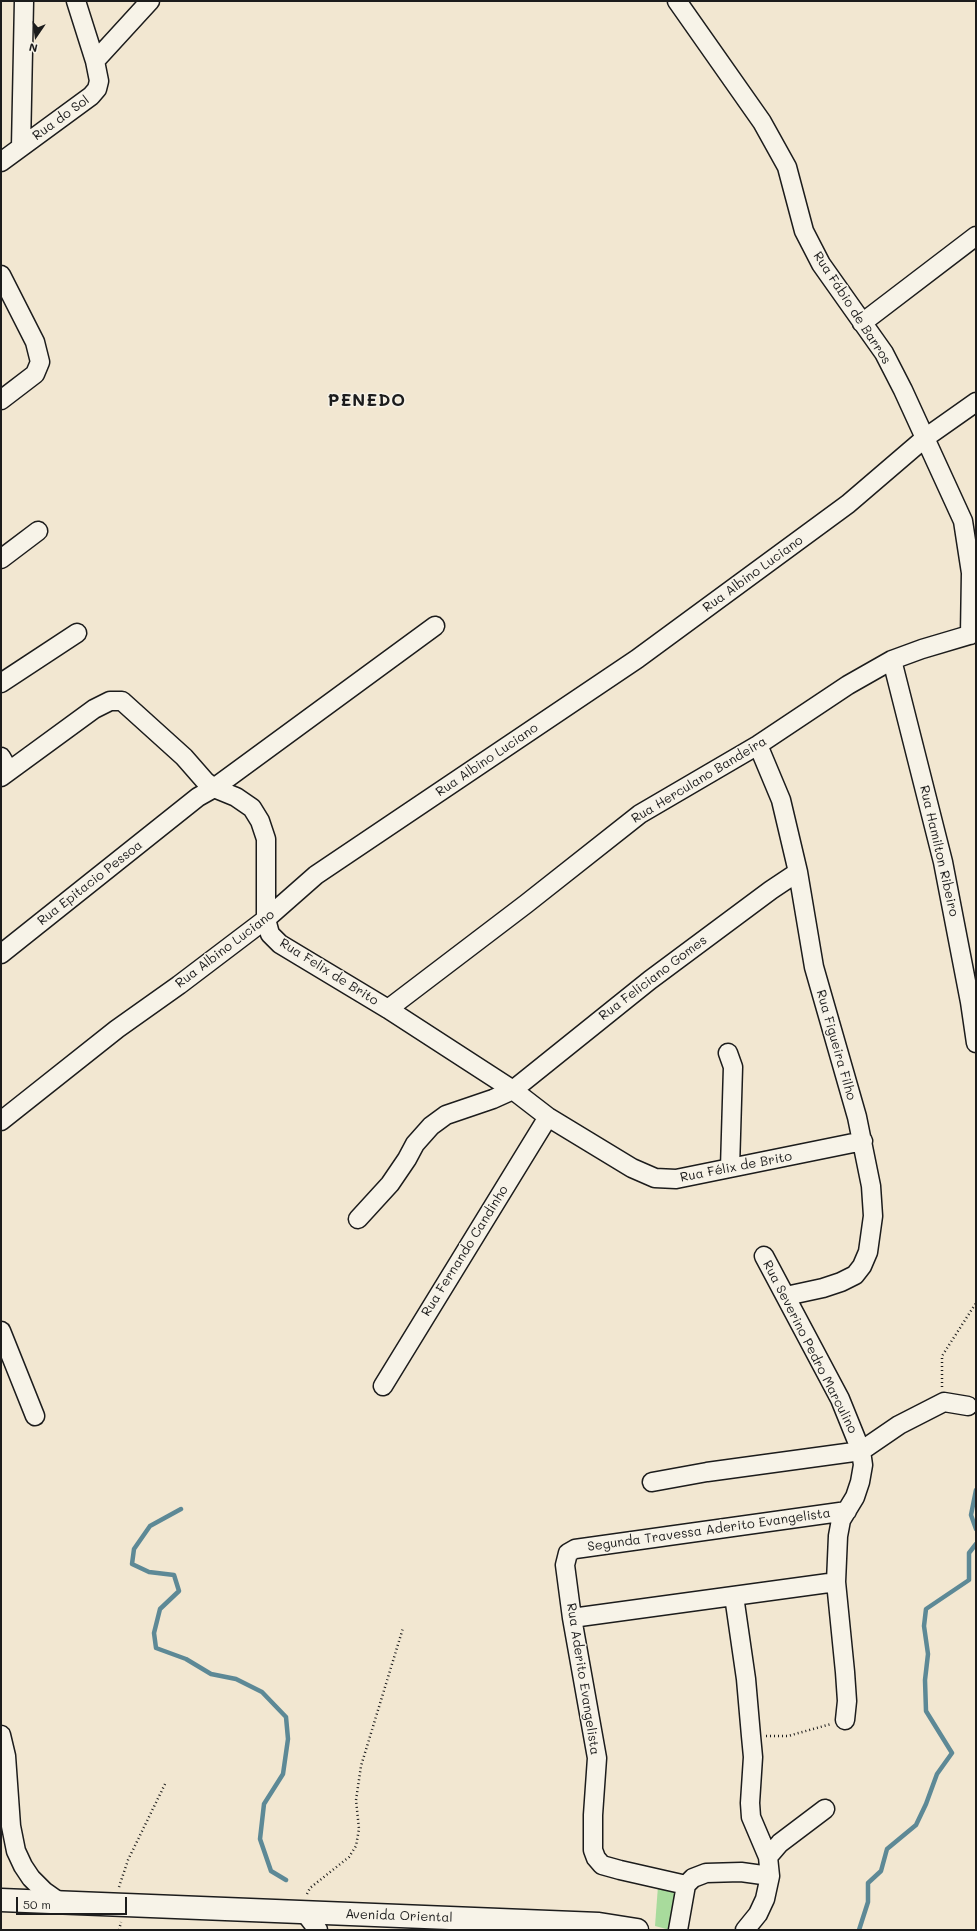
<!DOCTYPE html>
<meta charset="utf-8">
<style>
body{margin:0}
#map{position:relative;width:977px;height:1931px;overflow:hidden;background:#f2e7d1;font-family:Mali,sans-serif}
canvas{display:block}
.frame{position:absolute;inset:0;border:2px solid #1c1c1c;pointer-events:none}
.north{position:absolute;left:16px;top:16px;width:40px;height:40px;-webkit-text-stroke:3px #f7f3e8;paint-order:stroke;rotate:193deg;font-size:11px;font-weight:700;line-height:16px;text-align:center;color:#1c1c1c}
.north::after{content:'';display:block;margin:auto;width:14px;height:18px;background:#1c1c1c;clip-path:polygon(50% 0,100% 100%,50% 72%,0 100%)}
.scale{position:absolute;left:16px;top:1897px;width:111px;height:18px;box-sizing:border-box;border:2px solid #1c1c1c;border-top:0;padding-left:5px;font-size:12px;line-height:14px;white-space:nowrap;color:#1c1c1c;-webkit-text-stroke:3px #f7f3e8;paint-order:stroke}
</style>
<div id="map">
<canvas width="977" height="1931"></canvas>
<div class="frame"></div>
<div class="north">N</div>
<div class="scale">50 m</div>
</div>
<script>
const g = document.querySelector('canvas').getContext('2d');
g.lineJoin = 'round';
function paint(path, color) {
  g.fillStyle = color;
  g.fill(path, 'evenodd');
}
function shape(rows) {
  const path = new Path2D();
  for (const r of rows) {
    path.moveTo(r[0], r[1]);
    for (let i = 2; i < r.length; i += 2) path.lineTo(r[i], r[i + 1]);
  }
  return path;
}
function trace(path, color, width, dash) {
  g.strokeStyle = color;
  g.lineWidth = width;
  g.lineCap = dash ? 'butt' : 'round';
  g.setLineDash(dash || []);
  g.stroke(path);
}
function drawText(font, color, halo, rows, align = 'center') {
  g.font = font + ' Mali,sans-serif';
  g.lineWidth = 3;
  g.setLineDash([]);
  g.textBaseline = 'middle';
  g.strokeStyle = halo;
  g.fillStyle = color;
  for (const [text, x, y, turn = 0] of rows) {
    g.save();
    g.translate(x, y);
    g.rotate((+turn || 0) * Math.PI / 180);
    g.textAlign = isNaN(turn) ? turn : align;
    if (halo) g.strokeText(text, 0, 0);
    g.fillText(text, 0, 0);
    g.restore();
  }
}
paint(shape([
 [658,1886,677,1892,670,1930,655,1926]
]), '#a8db9c');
trace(shape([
 [976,1490,971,1515,976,1529],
 [181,1509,150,1526,134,1549,132,1564,149,1572,174,1575,179,1591,160,1609,154,1633,156,1648,186,1659,211,1674,236,1679,262,1692,286,1717,288,1739,283,1774,264,1804,260,1839,271,1871,286,1880],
 [859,1930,868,1902,868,1883,881,1871,887,1849,916,1825,926,1804,937,1774,952,1753,926,1711,925,1680,928,1654,924,1626,926,1609,969,1580,969,1553,976,1544]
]), '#5d8996', 4.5);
const minor = shape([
 [677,1,762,122,787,167,804,231,821,264,884,353,903,390,963,521,971,573,970,635],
 [95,61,150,1],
 [21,147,24,1],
 [1,162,91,96,97,89,99,81,95,61,76,1],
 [1,275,35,342,40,362,35,374,1,400],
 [862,323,976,236],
 [1,559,38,531],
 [892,660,943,862,970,1002,976,1043],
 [1,683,77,633],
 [758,745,781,800,798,872,814,967,857,1117,871,1186,873,1216,868,1252,862,1266,855,1275,841,1282,823,1288,786,1296],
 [1,757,9,771],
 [1,777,94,709,110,701,122,701,184,757,205,781,214,788,236,797,252,808,260,821,266,839,266,919,270,934,280,944,388,1009,513,1090,548,1117,632,1168,655,1178,676,1179,863,1141],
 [1,954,198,797,214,788,435,626],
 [388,1009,526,904,640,814,758,745,848,685,892,660,922,649,976,633],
 [728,1053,733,1067,730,1168],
 [1,1121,117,1029,179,985,266,919,316,875,637,659,848,504,925,438,976,402],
 [358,1219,390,1184,407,1159,415,1144,431,1126,446,1115,493,1099,513,1090,650,980,771,890,798,872],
 [764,1256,840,1399,861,1451,863,1465,860,1482,855,1497,841,1520,838,1536,836,1582,845,1672,847,1701,845,1720],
 [1,1331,35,1416],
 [383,1386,548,1117],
 [652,1482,707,1472,861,1451,899,1425,944,1402,968,1406],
 [734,1596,746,1679,751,1736,753,1757,750,1803,751,1817,768,1857,770,1876,765,1899,758,1914,745,1930],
 [572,1618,836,1582],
 [1,1735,6,1756,11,1826,16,1851,23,1866,31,1878,44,1891,61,1903],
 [768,1857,780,1843,825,1809],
 [686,1885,620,1870,602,1865,596,1858,593,1850,593,1815,597,1758,572,1618,565,1565,568,1553,575,1549,847,1511],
 [305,1913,318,1930],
 [678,1930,686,1885,693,1878,706,1873,741,1872,770,1876]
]);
const tertiary = shape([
 [1,1900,599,1924,637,1930]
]);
trace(minor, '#1c1c1c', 21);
trace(tertiary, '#1c1c1c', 25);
trace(shape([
 [942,1387,942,1356,976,1303],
 [766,1736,788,1736,831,1724],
 [119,1887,128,1860,166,1782],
 [307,1894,310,1888,349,1857,356,1846,359,1829,356,1800,361,1766,403,1628],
 [119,1930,121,1922]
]), '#1c1c1c', 2.5, [1, 3]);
trace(minor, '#f7f3e8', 18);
trace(tertiary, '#f7f3e8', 22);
drawText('13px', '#1c1c1c', '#f7f3e8', [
 ["Rua do Sol",61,118,-36],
 ["Rua Fábio de Barros",852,308,57],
 ["Rua Albino Luciano",753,574,-36],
 ["Rua Albino Luciano",487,760,-34],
 ["Rua Herculano Bandeira",699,780,-31],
 ["Rua Hamilton Ribeiro",939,851,77],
 ["Rua Epitacio Pessoa",90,883,-38],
 ["Rua Albino Luciano",225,949,-37],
 ["Rua Felix de Brito",329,972,32],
 ["Rua Feliciano Gomes",653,978,-37],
 ["Rua Figueira Filho",836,1045,74],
 ["Rua Félix de Brito",736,1167,-11],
 ["Rua Fernando Candinho",465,1251,-58],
 ["Rua Severino Pedro Marculino",810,1347,63],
 ["Segunda Travessa Aderito Evangelista",709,1530,-8],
 ["Rua Aderito Evangelista",583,1679,81],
 ["Avenida Oriental",399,1916,2]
]);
g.letterSpacing = '1px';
drawText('bold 17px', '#1c1c1c', '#f7f3e8', [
 ["PENEDO",367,401]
]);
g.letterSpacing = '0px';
</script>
